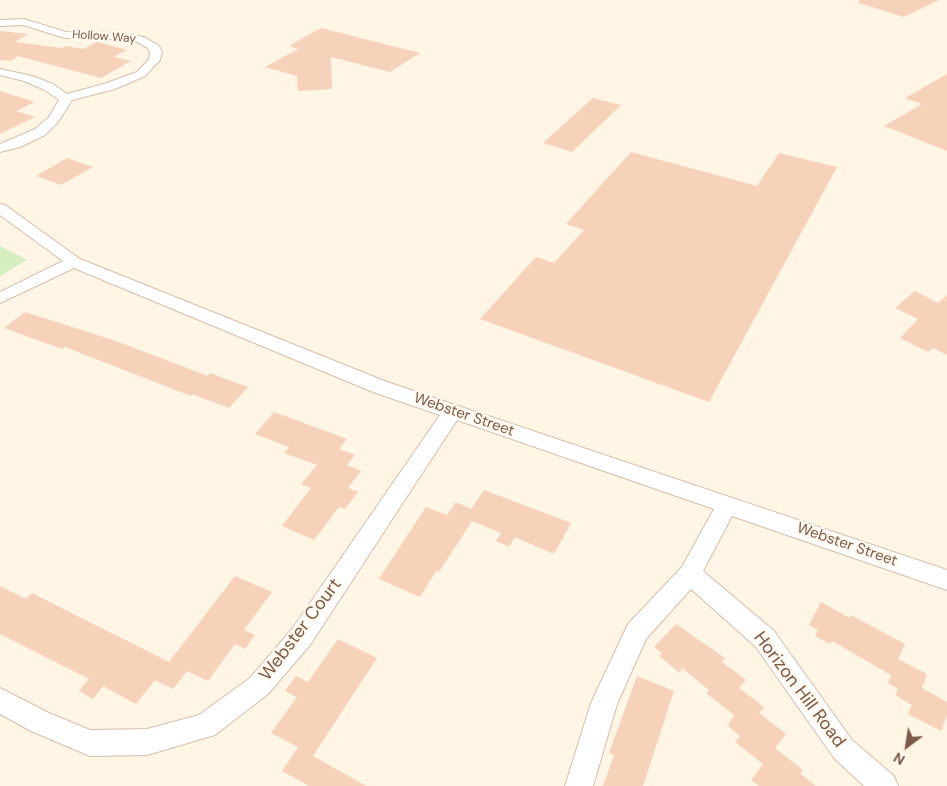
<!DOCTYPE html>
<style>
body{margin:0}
#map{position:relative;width:947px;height:786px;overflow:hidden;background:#fef5e5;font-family:"DM Sans",sans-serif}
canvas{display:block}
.north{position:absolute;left:882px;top:721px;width:50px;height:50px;-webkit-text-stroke:4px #fff8ee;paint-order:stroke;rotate:211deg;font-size:14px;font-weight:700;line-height:20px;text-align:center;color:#7b5a47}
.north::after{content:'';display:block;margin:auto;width:18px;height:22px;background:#7b5a47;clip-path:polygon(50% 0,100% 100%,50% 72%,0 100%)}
</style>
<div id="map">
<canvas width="947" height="786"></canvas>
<div class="north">N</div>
</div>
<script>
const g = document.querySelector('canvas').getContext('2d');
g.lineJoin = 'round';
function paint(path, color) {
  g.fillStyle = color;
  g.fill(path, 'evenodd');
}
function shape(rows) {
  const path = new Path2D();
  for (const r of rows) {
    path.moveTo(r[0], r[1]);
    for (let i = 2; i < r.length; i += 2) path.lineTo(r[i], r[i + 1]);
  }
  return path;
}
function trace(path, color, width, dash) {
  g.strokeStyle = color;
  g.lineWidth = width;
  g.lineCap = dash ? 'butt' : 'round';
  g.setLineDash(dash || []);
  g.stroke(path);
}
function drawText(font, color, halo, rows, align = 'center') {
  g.font = font + ' "DM Sans",sans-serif';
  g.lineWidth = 4.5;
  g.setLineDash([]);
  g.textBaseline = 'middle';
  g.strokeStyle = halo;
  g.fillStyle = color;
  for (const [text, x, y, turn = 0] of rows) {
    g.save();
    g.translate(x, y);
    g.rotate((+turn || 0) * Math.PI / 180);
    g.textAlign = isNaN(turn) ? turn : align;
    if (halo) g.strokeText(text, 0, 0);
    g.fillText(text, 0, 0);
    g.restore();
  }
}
paint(shape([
 [0,246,27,260,0,276]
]), '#d4eec2');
paint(shape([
 [859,0,939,0,904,17,859,3],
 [321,28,420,53,390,72,331,57,332,89,298,91,297,76,265,67,298,49,289,46],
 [0,31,28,34,15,42,62,48,66,46,83,49,97,42,127,50,113,57,131,61,101,78,18,56,11,61,0,60],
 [947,74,947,151,884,126,922,104,905,98],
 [0,91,35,102,16,111,35,117,0,134],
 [593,98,621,105,572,152,543,143],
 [631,152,757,186,779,153,837,167,709,402,480,319,536,257,554,263,584,230,566,224],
 [67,158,93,167,61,185,36,176],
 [915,291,938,303,947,295,947,355,933,348,928,352,900,338,918,319,895,308],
 [25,312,113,340,208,376,210,373,248,387,229,408,192,394,191,396,65,347,62,349,4,328],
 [274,412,347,439,339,449,355,455,347,465,361,471,348,488,358,492,345,509,339,507,314,540,282,526,311,488,301,484,317,465,284,453,289,447,255,434],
 [484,490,571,523,554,554,515,537,509,547,496,541,501,533,472,521,439,572,436,571,420,597,379,579,426,507,447,515,456,502,471,509],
 [235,576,272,592,244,630,255,635,245,649,235,644,208,681,187,671,173,689,155,680,136,704,103,686,93,699,79,691,89,679,0,634,0,586,26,599,32,593,169,662],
 [821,602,850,618,851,615,905,644,898,659,927,674,922,688,947,702,947,715,941,731,908,714,912,705,895,695,898,689,888,683,891,675,832,641,830,644,815,636,818,630,809,625],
 [676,624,725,658,722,662,746,680,739,688,764,707,759,713,786,734,775,748,803,770,800,773,816,786,759,786,751,780,763,764,735,742,740,736,728,726,734,715,706,693,709,690,682,668,680,673,659,656,662,653,654,647],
 [338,639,377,658,313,756,366,786,309,786,282,771,298,747,271,733,297,697,285,691,296,676,308,682],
 [637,676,674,691,643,786,603,786,614,755,609,753]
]), '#f7d2ba');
const street = shape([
 [24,19,66,32,121,33,144,37,159,46,162,52,160,60,145,76,115,89,72,100,58,122,45,135,20,147,0,152,0,144,35,129,49,117,59,100,45,90,24,81,0,75,0,69,32,76,53,84,67,94,107,83,137,72,149,59,150,52,148,48,137,42,121,39,65,38,23,25,0,26,0,20,24,19],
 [0,204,5,205,80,259,387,382,947,570,947,590,732,516,703,571,774,631,852,740,894,776,898,786,864,786,834,758,756,647,691,589,646,639,617,704,593,786,565,786,591,703,628,624,682,567,714,509,457,420,310,645,268,694,215,735,147,755,90,756,31,731,0,714,0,688,49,713,90,730,147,729,199,715,250,678,292,629,440,415,373,392,74,268,0,303,0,292,63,261,0,215,0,204]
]);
trace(street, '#d4beac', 2);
paint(street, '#fff');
drawText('12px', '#7b5a47', '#fff8ee', [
 ["Hollow Way",104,37,4]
]);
drawText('15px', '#7b5a47', '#fff8ee', [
 ["Webster Street",464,415,19],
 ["Webster Street",847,545,19]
]);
drawText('18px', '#7b5a47', '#fff8ee', [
 ["Webster Court",301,630,-53],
 ["Horizon Hill Road",799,690,53]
]);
</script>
